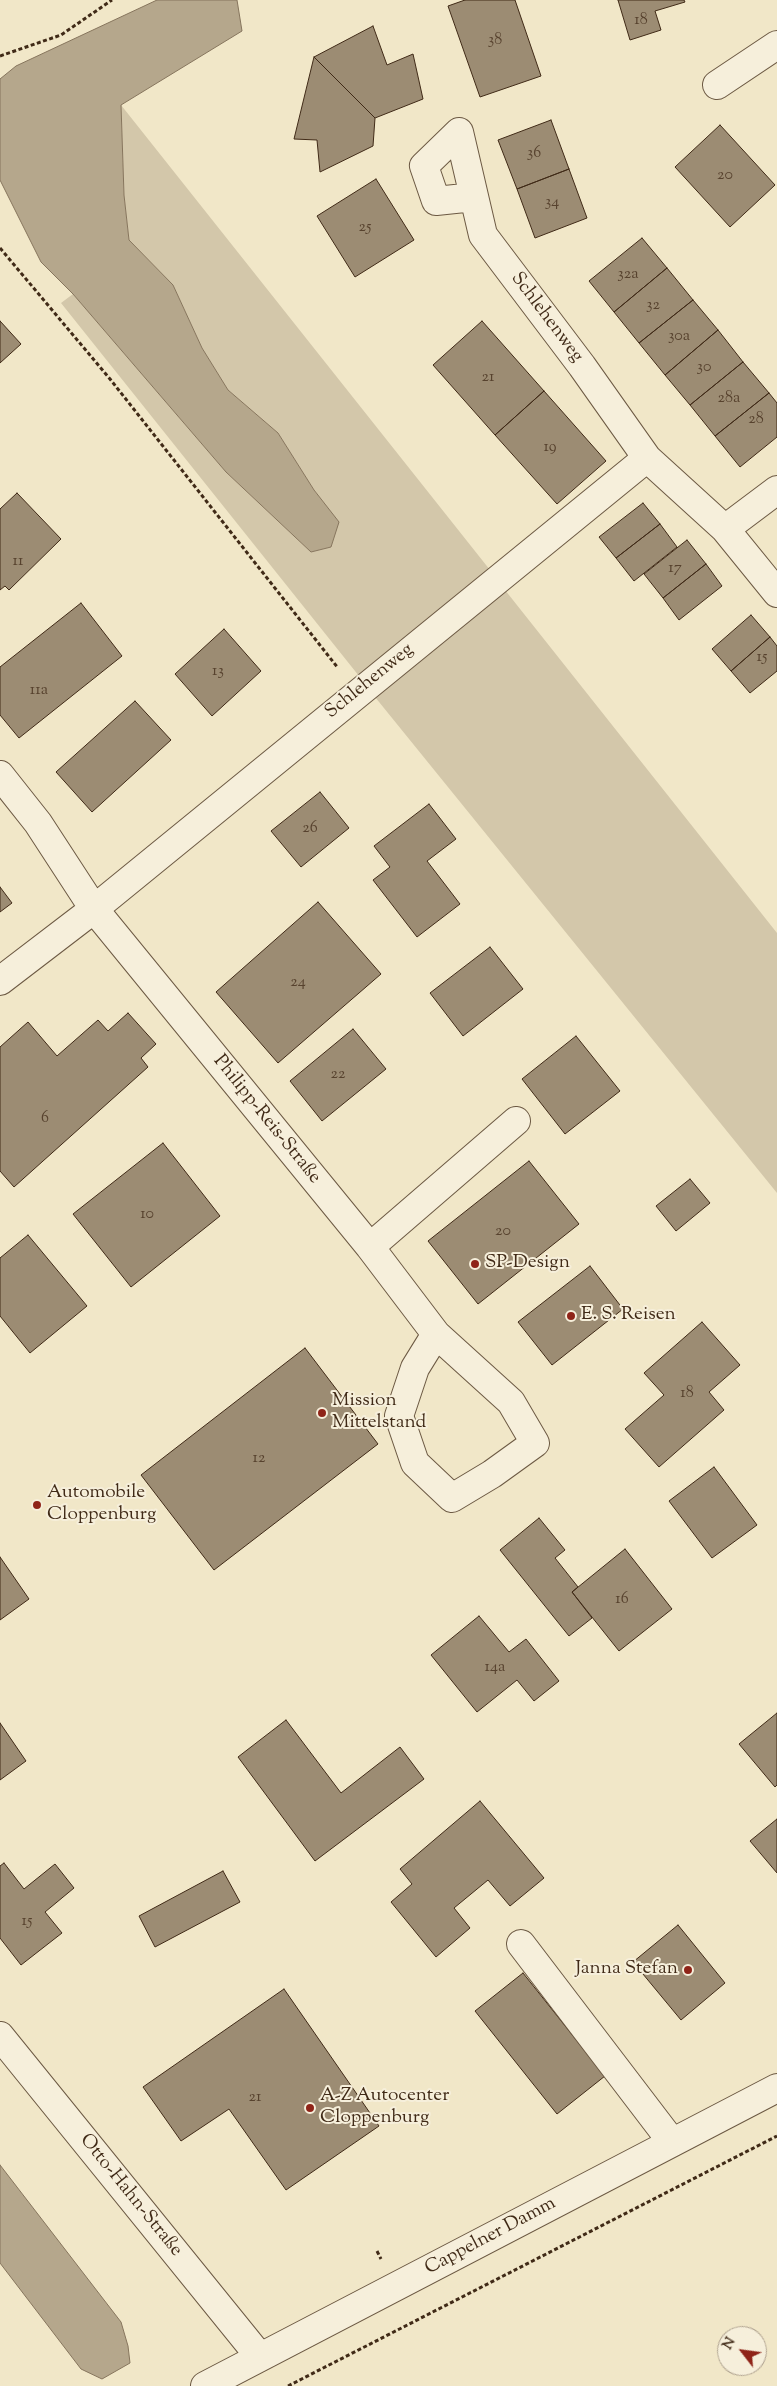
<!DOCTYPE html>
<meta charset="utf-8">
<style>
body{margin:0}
#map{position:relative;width:777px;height:2386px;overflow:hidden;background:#f1e7c8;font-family:"Sorts Mill Goudy",serif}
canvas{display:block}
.north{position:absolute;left:717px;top:2326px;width:50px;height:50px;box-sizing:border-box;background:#f6efdb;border:1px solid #ada08d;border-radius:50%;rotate:300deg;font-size:14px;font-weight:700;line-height:20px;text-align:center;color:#402a17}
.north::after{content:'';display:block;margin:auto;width:18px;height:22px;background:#8f2418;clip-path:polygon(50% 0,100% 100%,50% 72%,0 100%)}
</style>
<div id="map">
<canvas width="777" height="2386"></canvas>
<div class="north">N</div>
</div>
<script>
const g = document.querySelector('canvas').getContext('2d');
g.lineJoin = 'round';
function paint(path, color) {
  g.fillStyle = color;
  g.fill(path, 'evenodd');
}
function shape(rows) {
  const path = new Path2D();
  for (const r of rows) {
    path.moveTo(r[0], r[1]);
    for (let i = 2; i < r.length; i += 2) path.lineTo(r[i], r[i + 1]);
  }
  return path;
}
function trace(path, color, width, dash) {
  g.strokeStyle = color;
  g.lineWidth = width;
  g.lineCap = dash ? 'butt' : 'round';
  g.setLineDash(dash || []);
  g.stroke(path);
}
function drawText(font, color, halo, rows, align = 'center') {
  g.font = font + ' "Sorts Mill Goudy",serif';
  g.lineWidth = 4;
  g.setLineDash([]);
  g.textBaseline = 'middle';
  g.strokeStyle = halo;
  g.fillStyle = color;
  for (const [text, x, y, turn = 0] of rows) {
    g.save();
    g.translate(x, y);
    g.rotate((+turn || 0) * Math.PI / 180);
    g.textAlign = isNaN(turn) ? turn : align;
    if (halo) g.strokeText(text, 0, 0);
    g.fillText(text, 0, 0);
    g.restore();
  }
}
paint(shape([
 [121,105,490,570,359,676,61,303,73,294,226,472,311,552,331,547,338,522,314,490,278,433,228,390,202,348,173,285,129,240,124,195],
 [505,590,777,933,777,1193,375,697]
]), '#d3c7aa');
const water = shape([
 [157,0,237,0,242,31,121,105,124,195,129,240,173,285,202,348,228,390,278,433,314,490,339,522,331,547,311,552,226,472,73,294,41,262,0,180,0,79,16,66,157,0],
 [0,2165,121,2322,128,2346,130,2363,102,2379,81,2369,0,2263,0,2165]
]);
paint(water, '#b5a78c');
trace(water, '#86755d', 1);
const building = shape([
 [465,0,515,0,541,76,480,97,448,6,465,0],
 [618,0,684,0,685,2,655,11,661,30,630,40,618,0],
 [373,26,387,65,413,54,423,99,375,118,314,57,373,26],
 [314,57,375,118,373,146,320,172,317,140,294,139,314,57],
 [551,120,569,169,517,189,498,140,551,120],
 [720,125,775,185,730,227,675,167,720,125],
 [569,169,587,218,535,238,517,189,569,169],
 [376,179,414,240,355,277,317,216,376,179],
 [642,238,667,268,614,312,589,281,642,238],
 [667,268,693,300,639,343,614,312,667,268],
 [693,300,718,330,665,375,639,343,693,300],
 [0,321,21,344,0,363,0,321],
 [482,321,544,391,495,435,433,365,482,321],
 [718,330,743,362,690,405,665,375,718,330],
 [743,362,769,393,715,436,690,405,743,362],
 [544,391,606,461,557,504,495,435,544,391],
 [769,393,777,403,777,437,740,467,715,436,769,393],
 [17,493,61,539,9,590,5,586,0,590,0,509,17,493],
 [643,503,660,524,616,558,599,537,643,503],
 [660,524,677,547,634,581,616,558,660,524],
 [687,540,706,564,663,598,644,574,687,540],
 [706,564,722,586,679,620,663,598,706,564],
 [81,603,122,656,19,738,0,715,0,667,81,603],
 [751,615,770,637,731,671,712,649,751,615],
 [224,629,261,671,212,716,175,674,224,629],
 [770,637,777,646,777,671,750,693,731,671,770,637],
 [135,701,171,740,92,812,56,772,135,701],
 [320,792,349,828,301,867,271,831,320,792],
 [429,804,456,839,427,861,460,904,417,937,373,880,390,867,374,846,429,804],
 [0,887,12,903,0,912,0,887],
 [318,902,381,974,278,1063,216,992,318,902],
 [490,947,523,989,463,1036,430,993,490,947],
 [128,1013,156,1044,141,1058,148,1067,14,1187,0,1171,0,1047,28,1022,57,1056,98,1020,108,1031,128,1013],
 [353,1029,386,1069,322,1121,290,1081,353,1029],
 [576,1036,620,1091,565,1134,522,1079,576,1036],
 [163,1143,220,1216,131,1287,73,1214,163,1143],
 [529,1161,579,1224,478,1304,428,1241,529,1161],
 [690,1179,710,1203,676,1231,656,1206,690,1179],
 [28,1235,87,1306,30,1353,0,1316,0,1258,28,1235],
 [590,1266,623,1309,552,1365,518,1322,590,1266],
 [702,1322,740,1365,709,1392,724,1410,659,1467,625,1429,664,1395,644,1373,702,1322],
 [305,1348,378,1444,214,1570,141,1475,305,1348],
 [714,1467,757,1525,712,1558,669,1501,714,1467],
 [539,1518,565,1550,555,1558,578,1587,572,1592,592,1618,569,1636,500,1550,539,1518],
 [625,1549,672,1609,619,1651,572,1592,625,1549],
 [0,1557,29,1599,0,1620,0,1557],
 [479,1616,509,1652,526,1639,559,1681,534,1701,517,1680,477,1712,431,1655,479,1616],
 [777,1713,777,1785,775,1787,739,1744,777,1713],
 [286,1720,341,1793,400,1747,424,1779,315,1861,238,1757,286,1720],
 [0,1723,26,1761,0,1780,0,1723],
 [480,1801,544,1878,510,1906,488,1880,454,1908,470,1928,436,1957,391,1902,412,1884,400,1869,480,1801],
 [777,1819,777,1873,750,1841,777,1819],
 [4,1863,24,1889,55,1864,74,1888,45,1912,62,1933,21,1965,0,1938,0,1866,4,1863],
 [223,1871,240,1902,155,1947,139,1916,223,1871],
 [678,1925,725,1983,681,2020,633,1962,678,1925],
 [523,1973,605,2076,557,2114,475,2011,523,1973],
 [284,1989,379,2126,286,2190,229,2109,181,2141,143,2087,284,1989]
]);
paint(building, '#9c8c73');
trace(building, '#402a17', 1);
const minor = shape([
 [717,85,777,45],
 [474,197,436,201,424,166,459,132,483,235,582,366,647,458],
 [725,529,777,593],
 [0,775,38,823,94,909,370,1247,436,1334,511,1402,535,1443,492,1474,452,1498,415,1463,399,1416,415,1368,436,1334],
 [0,981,94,909,647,458,725,529,777,490],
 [370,1247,516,1121],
 [521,1944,672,2142],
 [0,2036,260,2357],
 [205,2386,777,2088]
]);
trace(minor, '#6c5943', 30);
trace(shape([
 [0,56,61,35,112,0],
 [0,248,110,379,338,668],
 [377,2251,381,2259],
 [288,2386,777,2136]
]), '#402a17', 3, [4, 2.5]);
trace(minor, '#f6efdb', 28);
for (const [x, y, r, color] of [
 [475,1264,5,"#8f2418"],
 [571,1316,5,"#8f2418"],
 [322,1413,5,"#8f2418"],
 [37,1505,5,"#8f2418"],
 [688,1970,5,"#8f2418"],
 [310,2108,5,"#8f2418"]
]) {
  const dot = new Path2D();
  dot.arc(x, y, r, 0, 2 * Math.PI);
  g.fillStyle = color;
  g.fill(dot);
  trace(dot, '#f6efdb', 2);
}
drawText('16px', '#57422e', null, [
 ["18",641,21],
 ["38",495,41],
 ["36",534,154],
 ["20",725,176],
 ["34",552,203],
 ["25",365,228],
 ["32a",628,275],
 ["32",653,306],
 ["30a",679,337],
 ["30",704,368],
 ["21",488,378],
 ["28a",729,399],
 ["28",756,420],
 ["19",550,448],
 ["11",18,562],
 ["17",675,569],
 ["15",762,658],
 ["13",218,672],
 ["11a",39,691],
 ["26",310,829],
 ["24",298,983],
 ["22",338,1075],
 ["6",45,1119],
 ["10",147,1215],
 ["20",503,1232],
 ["18",687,1394],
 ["12",259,1459],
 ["16",622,1600],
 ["14a",495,1668],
 ["15",27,1922],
 ["21",255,2098]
]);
drawText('19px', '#402a17', '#f6efdb', [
 ["Schlehenweg",546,318,53],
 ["Schlehenweg",370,682,-39],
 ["Philipp-Reis-Straße",266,1120,51],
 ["Otto-Hahn-Straße",130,2196,51],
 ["Cappelner Damm",491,2237,-28]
]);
drawText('19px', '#402a17', '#f6efdb', [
 ["SP-Design",485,1264],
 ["E. S. Reisen",581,1316],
 ["Mission",332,1402],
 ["Mittelstand",332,1424],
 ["Automobile",47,1494],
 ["Cloppenburg",47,1516],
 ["Janna Stefan",678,1970,"right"],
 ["A-Z Autocenter",320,2097],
 ["Cloppenburg",320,2119]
], 'left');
</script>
